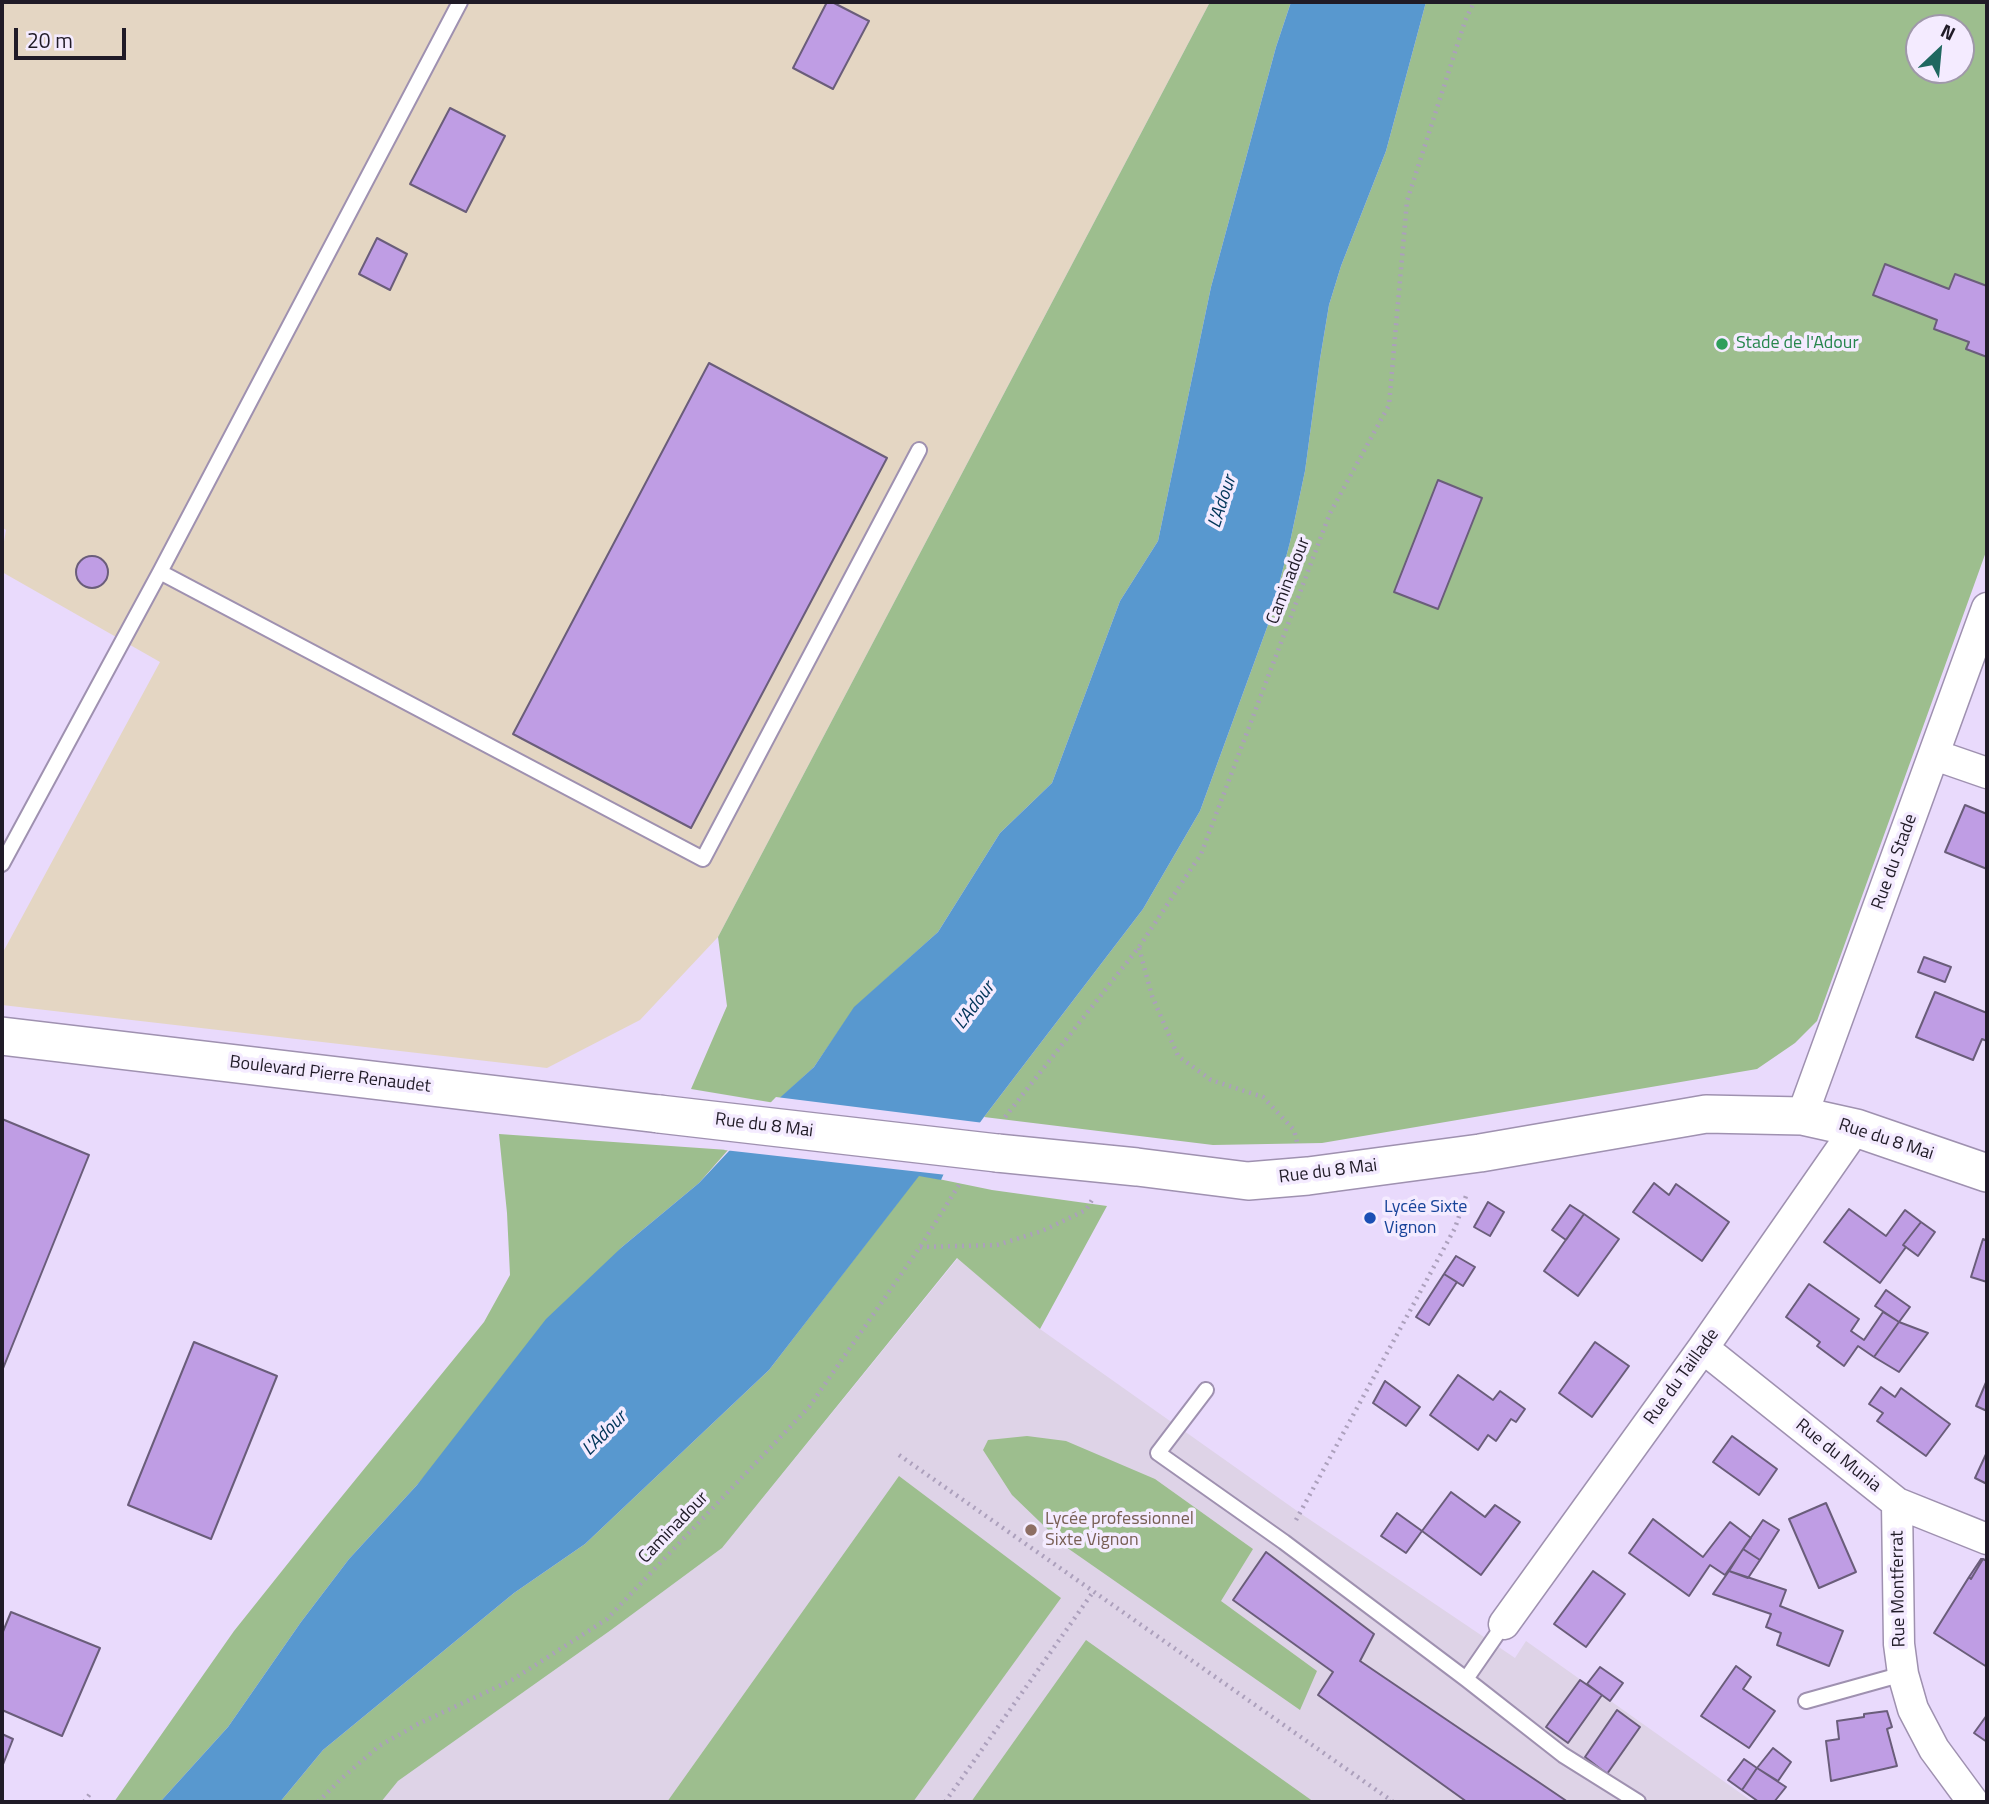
<!DOCTYPE html>
<meta charset="utf-8">
<style>
body{margin:0}
#map{position:relative;width:1989px;height:1804px;overflow:hidden;background:#e9dafc;font-family:"Titillium Web",sans-serif}
canvas{display:block}
.frame{position:absolute;inset:0;border:4px solid #201b27;pointer-events:none}
.north{position:absolute;left:1905px;top:14px;width:70px;height:70px;box-sizing:border-box;background:#f4ebff;border:2px solid #9f98a9;border-radius:50%;rotate:26deg;font-size:19px;font-weight:700;line-height:28px;text-align:center;color:#201b27}
.north::after{content:'';display:block;margin:auto;width:24px;height:32px;background:#1f6860;clip-path:polygon(50% 0,100% 100%,50% 72%,0 100%)}
.scale{position:absolute;left:14px;top:28px;width:112px;height:32px;box-sizing:border-box;border:4px solid #201b27;border-top:0;padding-left:9px;font-size:21px;line-height:24px;white-space:nowrap;color:#201b27;-webkit-text-stroke:5px #f4ebff;paint-order:stroke}
</style>
<div id="map">
<canvas width="1989" height="1804"></canvas>
<div class="frame"></div>
<div class="north">N</div>
<div class="scale">20 m</div>
</div>
<script>
const g = document.querySelector('canvas').getContext('2d');
g.lineJoin = 'round';
function paint(path, color) {
  g.fillStyle = color;
  g.fill(path, 'evenodd');
}
function shape(rows) {
  const path = new Path2D();
  for (const r of rows) {
    if (r.length === 3) {
      path.moveTo(r[0] + r[2], r[1]);
      path.arc(r[0], r[1], r[2], 0, 2 * Math.PI);
      continue;
    }
    path.moveTo(r[0], r[1]);
    for (let i = 2; i < r.length; i += 2) path.lineTo(r[i], r[i + 1]);
  }
  return path;
}
function trace(path, color, width, dash) {
  g.strokeStyle = color;
  g.lineWidth = width;
  g.lineCap = dash ? 'butt' : 'round';
  g.setLineDash(dash || []);
  g.stroke(path);
}
function drawText(font, color, halo, rows, align = 'center') {
  g.font = font + ' "Titillium Web",sans-serif';
  g.lineWidth = 7;
  g.setLineDash([]);
  g.textBaseline = 'middle';
  g.strokeStyle = halo;
  g.fillStyle = color;
  for (const [text, x, y, turn = 0] of rows) {
    g.save();
    g.translate(x, y);
    g.rotate((+turn || 0) * Math.PI / 180);
    g.textAlign = isNaN(turn) ? turn : align;
    if (halo) g.strokeText(text, 0, 0);
    g.fillText(text, 0, 0);
    g.restore();
  }
}
paint(shape([
 [2,2,1210,2,718,937,640,1020,547,1068,2,1005,2,954,160,662,2,572,2,553,6,530,2,527]
]), '#e4d6c3');
paint(shape([
 [958,1258,1040,1329,1300,1513,1515,1658,1526,1641,1753,1802,381,1802,398,1781,611,1630,722,1548]
]), '#ded3e7');
paint(shape([
 [1210,2,1291,2,1276,47,1211,287,1158,541,1120,601,1052,783,1000,833,938,932,855,1007,814,1067,775,1103,691,1089,727,1006,718,937],
 [1426,2,1987,2,1987,549,1817,1021,1795,1043,1757,1069,1322,1143,1213,1145,984,1117,1143,909,1200,811,1269,622,1290,542,1305,471,1320,359,1329,305,1341,266,1386,151],
 [1919,28,1961,28,1961,70,1919,70],
 [499,1134,728,1150,699,1183,622,1247,417,1485,349,1559,301,1622,228,1727,160,1802,114,1802,234,1631,325,1517,484,1322,510,1275,507,1213],
 [919,1175,992,1190,1107,1206,1040,1329,957,1258,722,1548,611,1630,398,1781,381,1802,280,1802,323,1750,514,1593,585,1544,769,1370],
 [1027,1436,1066,1441,1155,1479,1253,1549,1221,1601,1317,1671,1300,1710,1066,1547,1012,1495,983,1450,988,1440],
 [899,1476,1061,1598,913,1802,667,1802],
 [1086,1640,1314,1802,971,1802]
]), '#9dbe8e');
paint(shape([
 [1291,2,1426,2,1386,151,1341,266,1329,305,1320,359,1305,471,1290,542,1269,622,1200,811,1143,909,984,1117,946,1169,941,1180,919,1176,769,1370,585,1544,514,1593,323,1750,280,1802,160,1802,228,1727,301,1622,349,1559,417,1485,546,1319,622,1247,699,1183,774,1103,814,1067,854,1007,938,932,1000,833,1052,783,1120,601,1158,541,1211,287,1276,47]
]), '#5898cf');
paint(shape([
 [776,1097,984,1123,947,1175,724,1150]
]), '#e9dafc');
const building = shape([
 [827,2,832,2,869,21,833,89,793,68,827,2],
 [450,108,505,136,466,212,410,184,450,108],
 [377,238,407,254,390,290,359,274,377,238],
 [1885,264,1949,289,1955,274,1987,286,1987,357,1966,349,1969,342,1934,329,1937,320,1873,295,1885,264],
 [709,363,887,458,691,828,513,734,709,363],
 [1438,480,1482,498,1438,609,1394,592,1438,480],
 [92,572,16],
 [1965,805,1987,814,1987,869,1945,852,1965,805],
 [1924,957,1951,967,1945,982,1918,972,1924,957],
 [1935,992,1987,1013,1987,1041,1982,1039,1973,1060,1916,1037,1935,992],
 [2,1119,89,1155,2,1371,2,1119],
 [1654,1183,1669,1195,1676,1184,1729,1222,1702,1261,1633,1212,1654,1183],
 [1488,1202,1504,1212,1490,1236,1474,1227,1488,1202],
 [1570,1205,1584,1214,1566,1240,1552,1230,1570,1205],
 [1849,1209,1886,1236,1905,1210,1921,1222,1903,1245,1906,1247,1880,1283,1824,1242,1849,1209],
 [1584,1214,1619,1239,1578,1296,1544,1271,1584,1214],
 [1921,1222,1935,1232,1918,1256,1903,1245,1921,1222],
 [1983,1239,1987,1241,1987,1282,1971,1277,1983,1239],
 [1456,1256,1475,1267,1463,1286,1444,1274,1456,1256],
 [1444,1274,1457,1282,1429,1325,1416,1317,1444,1274],
 [1809,1284,1859,1319,1851,1331,1864,1340,1883,1312,1899,1322,1874,1357,1858,1346,1844,1366,1817,1346,1820,1342,1786,1317,1809,1284],
 [1886,1290,1910,1307,1899,1322,1875,1306,1886,1290],
 [1899,1322,1928,1333,1899,1372,1874,1357,1899,1322],
 [194,1342,277,1376,211,1539,128,1505,194,1342],
 [1595,1342,1629,1366,1592,1417,1559,1393,1595,1342],
 [1458,1375,1493,1400,1500,1391,1525,1409,1516,1422,1511,1419,1496,1441,1488,1435,1478,1450,1430,1415,1458,1375],
 [1987,1380,1987,1411,1976,1406,1987,1380],
 [1385,1381,1420,1407,1406,1426,1373,1403,1385,1381],
 [1881,1387,1895,1397,1901,1388,1950,1424,1926,1456,1877,1421,1883,1413,1869,1404,1881,1387],
 [1732,1436,1777,1469,1759,1495,1713,1462,1732,1436],
 [1987,1452,1987,1484,1975,1478,1987,1452],
 [1451,1492,1485,1517,1495,1505,1520,1522,1481,1575,1422,1531,1451,1492],
 [1826,1503,1856,1572,1819,1588,1789,1519,1826,1503],
 [1397,1513,1422,1531,1406,1553,1381,1536,1397,1513],
 [1653,1519,1703,1557,1730,1522,1751,1538,1725,1575,1710,1565,1689,1596,1629,1553,1653,1519],
 [1763,1520,1779,1530,1760,1560,1743,1549,1763,1520],
 [1743,1549,1760,1560,1748,1578,1729,1571,1743,1549],
 [1266,1552,1374,1634,1360,1661,1568,1802,1467,1802,1318,1695,1333,1672,1233,1600,1266,1552],
 [1981,1559,1983,1559,1971,1579,1969,1577,1981,1559],
 [1983,1559,1987,1561,1987,1586,1986,1588,1987,1589,1987,1667,1934,1633,1969,1577,1971,1579,1983,1559],
 [1593,1571,1625,1594,1586,1647,1554,1624,1593,1571],
 [1729,1571,1786,1590,1780,1606,1843,1631,1829,1666,1777,1645,1781,1633,1766,1627,1771,1614,1713,1594,1729,1571],
 [11,1612,100,1648,62,1736,2,1710,2,1634,11,1612],
 [1736,1666,1751,1677,1743,1689,1775,1711,1749,1748,1701,1716,1736,1666],
 [1600,1667,1623,1683,1610,1701,1587,1684,1600,1667],
 [1580,1680,1602,1695,1568,1743,1546,1727,1580,1680],
 [1617,1710,1640,1727,1607,1774,1585,1757,1617,1710],
 [1887,1711,1892,1727,1887,1729,1897,1766,1831,1781,1826,1741,1839,1739,1837,1721,1864,1717,1864,1714,1887,1711],
 [1987,1715,1987,1742,1974,1733,1987,1715],
 [2,1734,13,1739,2,1767,2,1734],
 [1773,1748,1791,1762,1778,1781,1757,1768,1773,1748],
 [1744,1759,1757,1768,1742,1790,1728,1780,1744,1759],
 [1757,1768,1786,1787,1774,1802,1759,1802,1742,1790,1757,1768]
]);
paint(building, '#bf9de4');
trace(building, '#6a5d7a', 2);
const service = shape([
 [160,572,703,859,919,450],
 [2,864,160,572,460,2],
 [1206,1390,1158,1453,1284,1542,1466,1679,1563,1755,1638,1802],
 [1466,1679,1504,1624],
 [1806,1701,1903,1674]
]);
const minor = shape([
 [1935,755,1987,773],
 [1802,1116,1987,608],
 [1703,1348,1897,1503,1987,1539],
 [1897,1503,1899,1644,1903,1674,1913,1709,1934,1749,1973,1802],
 [1504,1624,1703,1348,1856,1128]
]);
const tertiary = shape([
 [2,1036,659,1114],
 [997,1153,1137,1167,1248,1181,1308,1176,1480,1153,1706,1114,1802,1116,1856,1128,1987,1173]
]);
trace(service, '#9f91b0', 18);
trace(minor, '#9f91b0', 33);
trace(tertiary, '#9f91b0', 40);
trace(shape([
 [1139,948,1152,996,1178,1056,1211,1080,1263,1097,1294,1130,1297,1142],
 [1005,1117,1139,947,1201,854,1330,513,1389,405,1407,201,1465,21,1474,2],
 [920,1247,997,1245,1042,1231,1086,1210,1092,1200],
 [899,1455,1392,1801,1391,1802],
 [1296,1520,1455,1228,1467,1193],
 [84,1802,92,1791],
 [318,1802,341,1779,379,1746,418,1724,512,1680,607,1619,809,1407,920,1247,959,1185],
 [945,1802,1093,1592]
]), '#aca0bc', 4.5, [2, 5]);
trace(service, '#fff', 14);
trace(minor, '#fff', 30);
trace(tertiary, '#fff', 37);
const tertiaryBridge = shape([
 [659,1114,997,1153]
]);
trace(tertiaryBridge, '#9f91b0', 40, []);
trace(tertiaryBridge, '#fff', 37);
for (const [x, y, r, color] of [
 [1722,344,7,"#2e9e5b"],
 [1370,1218,7,"#1a4fb4"],
 [1031,1530,7,"#8d6e63"]
]) {
  const dot = new Path2D();
  dot.arc(x, y, r, 0, 2 * Math.PI);
  g.fillStyle = color;
  g.fill(dot);
  trace(dot, '#f4ebff', 2.5);
}
drawText('18px', '#27864d', '#f4ebff', [
 ["Stade de l'Adour",1736,344]
], 'left');
drawText('18px', '#201b27', '#f4ebff', [
 ["Caminadour",1289,581,-69],
 ["Rue du Stade",1895,862,-70],
 ["Boulevard Pierre Renaudet",330,1075,7],
 ["Rue du 8 Mai",764,1126,7],
 ["Rue du 8 Mai",1886,1140,18],
 ["Rue du 8 Mai",1328,1172,-7],
 ["Rue du Taillade",1682,1377,-54],
 ["Rue du Munia",1838,1456,39],
 ["Caminadour",674,1528,-46],
 ["Rue Montferrat",1899,1589,-91]
]);
drawText('18px', '#164399', '#f4ebff', [
 ["Lycée Sixte",1384,1208],
 ["Vignon",1384,1229]
], 'left');
drawText('18px', '#785e54', '#f4ebff', [
 ["Lycée professionnel",1045,1520],
 ["Sixte Vignon",1045,1541]
], 'left');
drawText('italic 19px', '#013559', '#f4ebff', [
 ["L'Adour",1223,502,-72],
 ["L'Adour",975,1006,-53],
 ["L'Adour",605,1434,-45]
]);
</script>
